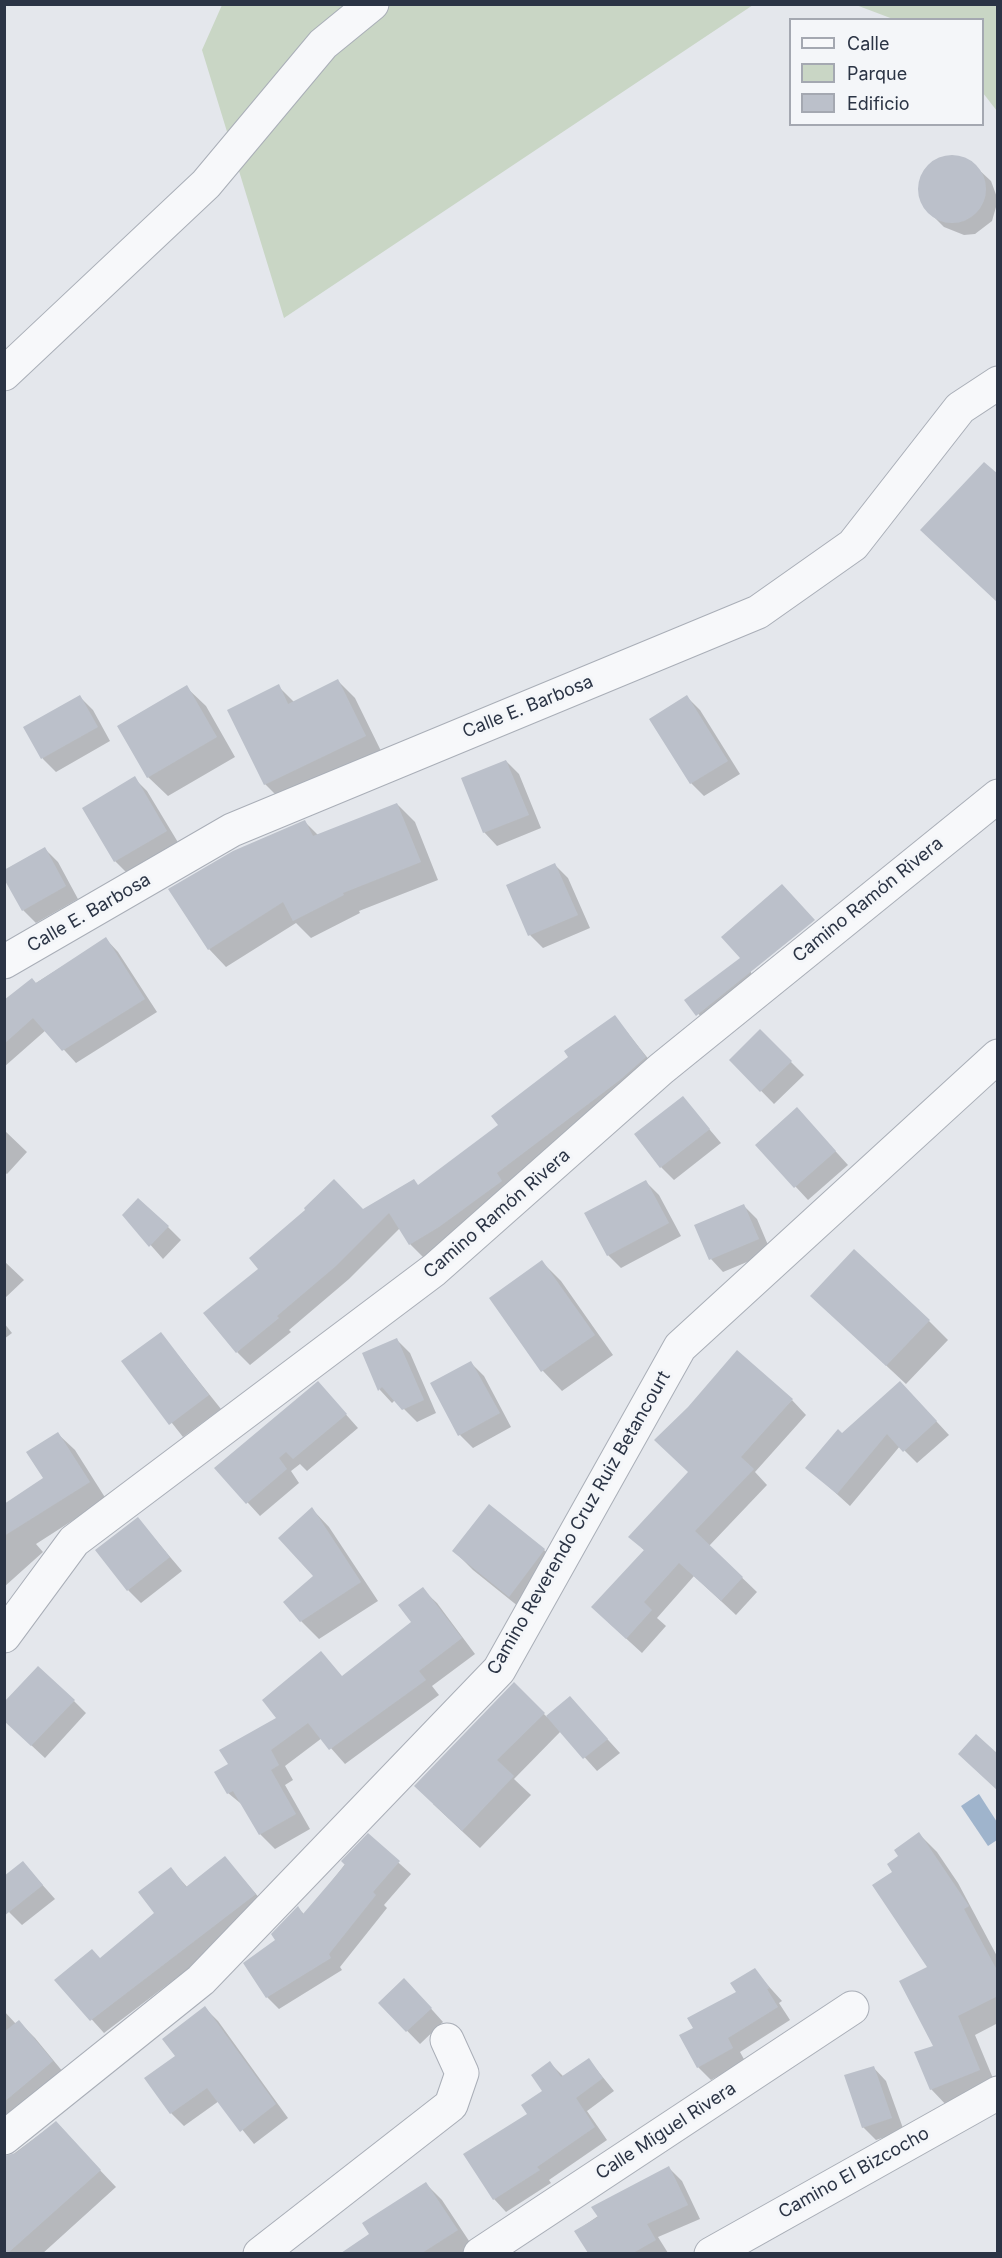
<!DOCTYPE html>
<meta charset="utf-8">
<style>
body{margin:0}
#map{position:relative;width:1002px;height:2258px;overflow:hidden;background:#e4e7ec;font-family:Inter,sans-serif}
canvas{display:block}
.frame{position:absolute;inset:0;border:6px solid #2b3445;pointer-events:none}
.legend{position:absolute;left:789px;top:18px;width:195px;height:108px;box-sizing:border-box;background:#f4f6f9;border:2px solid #a4a8b1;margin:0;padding:8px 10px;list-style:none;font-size:18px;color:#2b3445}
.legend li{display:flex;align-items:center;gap:12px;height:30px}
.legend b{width:30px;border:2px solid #a4a8b1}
</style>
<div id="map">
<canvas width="1002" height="2258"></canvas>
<div class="frame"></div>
<ul class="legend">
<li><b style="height:8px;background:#f7f8fa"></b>Calle</li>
<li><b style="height:16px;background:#c9d6c5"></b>Parque</li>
<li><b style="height:16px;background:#bbc0ca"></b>Edificio</li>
</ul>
</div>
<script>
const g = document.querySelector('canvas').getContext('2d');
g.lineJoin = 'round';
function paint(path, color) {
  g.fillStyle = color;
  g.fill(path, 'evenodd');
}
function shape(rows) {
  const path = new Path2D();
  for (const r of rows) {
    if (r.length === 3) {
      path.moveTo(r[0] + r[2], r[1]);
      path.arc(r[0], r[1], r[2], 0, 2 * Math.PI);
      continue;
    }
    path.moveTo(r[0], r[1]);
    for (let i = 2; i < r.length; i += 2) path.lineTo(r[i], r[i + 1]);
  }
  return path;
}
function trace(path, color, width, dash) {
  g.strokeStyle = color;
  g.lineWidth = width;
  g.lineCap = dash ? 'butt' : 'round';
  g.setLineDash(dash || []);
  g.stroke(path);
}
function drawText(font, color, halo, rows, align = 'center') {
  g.font = font + ' Inter,sans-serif';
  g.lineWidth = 6;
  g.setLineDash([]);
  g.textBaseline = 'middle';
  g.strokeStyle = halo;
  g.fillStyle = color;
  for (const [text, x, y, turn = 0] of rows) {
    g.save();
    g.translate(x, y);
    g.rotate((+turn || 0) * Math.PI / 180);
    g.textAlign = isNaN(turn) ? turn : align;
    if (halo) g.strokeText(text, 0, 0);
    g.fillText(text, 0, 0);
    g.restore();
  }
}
paint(shape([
 [222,5,753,5,284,318,202,50],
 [856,5,997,5,997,111,983,93,982,20,893,19]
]), '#c9d6c5');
paint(shape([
 [979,1794,997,1822,997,1840,988,1846,961,1806]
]), '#9fb4cc');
paint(shape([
 [959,157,977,168,991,181,998,200,992,221,975,234,964,235,944,227,931,214,920,195,922,174,938,159],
 [338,681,355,698,382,753,282,801,265,784,278,686,294,702],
 [186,687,206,706,235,757,168,796,148,777],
 [80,697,93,710,110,741,56,772,43,759,25,728],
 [687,697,700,710,740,774,704,796,691,783],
 [506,761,519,774,541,828,497,846,484,832,463,779],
 [134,778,147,791,179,844,128,874,115,861],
 [397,804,415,822,438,880,359,911,360,913,311,938,296,923,226,967,209,949,305,822,318,835],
 [45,849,58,862,78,899,36,923,23,910],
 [555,865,568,878,590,928,543,948,530,935,508,886],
 [816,922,827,934,711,1028,686,1000,751,970,751,974],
 [106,939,118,952,157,1012,76,1063,46,1030,4,1067,4,1003],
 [615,1017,658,1071,452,1239,423,1257,410,1244,400,1228,349,1279,289,1330,291,1332,250,1365,237,1352,363,1211,419,1186,500,1126],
 [760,1031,804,1075,774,1104,731,1060],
 [683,1098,721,1143,674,1180,661,1167],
 [809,1122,848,1165,808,1200,757,1145],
 [4,1130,27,1152,7,1174,4,1172],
 [646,1182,659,1195,681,1236,621,1268,608,1255],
 [744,1206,757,1219,771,1252,723,1272,711,1259],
 [124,1215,168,1227,181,1240,163,1259],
 [4,1261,24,1280,4,1299],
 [542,1262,561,1281,613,1355,562,1391,543,1371,491,1298],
 [832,1315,929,1321,948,1340,906,1384],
 [4,1323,12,1333,4,1339],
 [161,1334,221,1409,183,1437,124,1362],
 [397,1340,410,1353,436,1413,417,1422,395,1400,392,1403,380,1390,364,1354],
 [471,1363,484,1376,511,1427,473,1448,460,1435],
 [318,1383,358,1428,307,1471,300,1464,291,1471,299,1483,260,1516,216,1468],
 [913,1396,949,1435,917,1463,900,1446,850,1506,808,1468,843,1435],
 [792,1400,806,1415,755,1472,767,1485,709,1546,757,1592,736,1615,694,1576,657,1618,666,1626,642,1653,608,1622,645,1551,631,1537],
 [58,1434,75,1450,106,1499,36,1544,43,1552,4,1587,4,1506,45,1478],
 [489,1506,544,1550,564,1569,529,1615,473,1570,454,1551],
 [312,1509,329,1527,378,1601,319,1639,301,1621,316,1576],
 [138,1519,182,1571,141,1603,128,1590],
 [422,1589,437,1603,475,1654,432,1686,439,1695,345,1764,322,1738,285,1766,293,1780,285,1785,310,1829,275,1849,260,1834,245,1807,228,1793,230,1765,278,1718,343,1677,413,1623],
 [514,1685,547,1717,570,1698,620,1753,597,1771,561,1731,514,1779,531,1795,480,1848,433,1804],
 [74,1701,86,1713,45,1758,4,1720],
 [919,1834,937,1852,958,1883,998,1958,998,2023,975,2035,997,2088,949,2108,931,2089,916,2053,935,2047,929,1967,894,1872,900,1857],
 [368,1835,411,1874,384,1905,387,1908,340,1967,342,1970,279,2009,267,1997,277,1941,298,1908,305,1915],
 [225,1858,268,1908,104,2033,56,1980,100,1959,156,1913,171,1869,188,1888],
 [23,1863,55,1899,22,1925,9,1912],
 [754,1970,782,2001,779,2003,790,2020,740,2052,745,2061,711,2080,698,2067,695,2029,738,1992],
 [417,1993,443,2022,420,2044,380,2003],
 [205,2008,218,2021,288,2118,254,2144,219,2101,184,2126,171,2113,177,2056],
 [4,2011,16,2024,19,2022,35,2038,68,2078,4,2145],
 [589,2060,614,2091,587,2111,607,2140,549,2180,551,2183,506,2212,494,2199,529,2114,544,2091,550,2063,563,2076],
 [873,2067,886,2081,904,2131,876,2140,863,2127],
 [55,2123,116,2187,42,2254,4,2254,4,2158,8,2158],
 [669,2168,682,2181,700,2219,658,2237,668,2253,589,2254,576,2231],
 [426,2184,442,2200,473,2247,463,2254,344,2254,371,2234]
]), '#0003');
paint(shape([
 [952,189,34],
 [984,462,998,474,998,603,920,530],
 [338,679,366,736,264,785,227,710,279,684,288,704],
 [187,685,217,737,147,778,117,726],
 [80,695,98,727,41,759,23,727],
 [687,695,728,761,690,784,649,719],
 [506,760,529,815,483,833,461,778],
 [135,776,167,831,114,862,82,808],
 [397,803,421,862,343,893,344,895,293,921,283,902,208,950,168,889,233,851,305,820,313,836],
 [45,847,66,886,22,911,4,879,4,870],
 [555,863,578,915,528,936,506,885],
 [782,884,815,920,696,1016,684,1000,740,958,721,937],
 [106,937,145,999,62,1051,33,1018,4,1044,4,1000,32,978,36,983],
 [615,1015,646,1057,620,1080,497,1173,502,1181,439,1227,409,1245,389,1213,336,1266,277,1316,279,1318,236,1353,203,1313,258,1269,249,1258,305,1210,304,1208,334,1179,363,1209,414,1179,418,1185,498,1125,491,1116,568,1057,564,1051],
 [760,1029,792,1061,760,1092,729,1060],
 [683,1096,710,1129,660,1168,634,1134],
 [797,1107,836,1151,794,1188,755,1145],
 [646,1180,669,1223,607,1256,584,1213],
 [138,1198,169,1226,149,1247,122,1215],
 [744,1204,759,1239,709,1260,694,1225],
 [854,1249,930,1320,886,1366,810,1296],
 [542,1260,595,1335,541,1372,489,1298],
 [161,1332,209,1395,169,1425,121,1361],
 [397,1338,424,1400,402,1410,382,1387,378,1391,362,1353],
 [737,1350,793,1399,741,1457,754,1469,695,1531,743,1577,721,1601,679,1563,644,1602,652,1610,626,1639,591,1607,644,1550,628,1537,688,1472,654,1440,688,1407],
 [471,1361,500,1413,458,1436,430,1383],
 [318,1381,347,1414,293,1459,286,1452,279,1458,287,1469,246,1504,214,1468],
 [900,1381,937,1421,903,1452,887,1434,837,1494,805,1468,838,1429,842,1433],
 [58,1432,90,1482,4,1536,4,1504,43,1478,26,1452],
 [489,1504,545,1549,509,1597,452,1551],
 [312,1507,361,1582,300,1622,283,1602,313,1576,278,1538],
 [138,1517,170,1557,127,1591,95,1550],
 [423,1587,462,1638,419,1671,426,1680,329,1750,308,1723,271,1750,279,1765,271,1770,296,1814,259,1835,233,1791,227,1794,214,1772,228,1764,219,1750,276,1718,262,1700,321,1651,342,1676,411,1622,398,1605],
 [38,1666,75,1700,31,1746,4,1721,4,1702],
 [514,1682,545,1713,497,1760,514,1776,462,1831,414,1786],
 [570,1696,608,1739,583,1759,546,1716],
 [976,1734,998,1754,998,1791,958,1754],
 [919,1832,969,1906,964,1909,998,1972,998,1996,958,2016,980,2070,930,2090,914,2052,933,2046,899,1981,927,1967,872,1885,892,1872,887,1864,898,1856,894,1850],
 [368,1833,400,1861,373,1892,376,1895,329,1954,331,1958,266,1998,243,1963,275,1940,271,1934,298,1906,303,1914,345,1865,341,1861],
 [225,1856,256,1894,90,2021,54,1980,92,1949,100,1958,154,1913,138,1892,171,1867,186,1887],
 [23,1861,43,1885,4,1916,4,1876],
 [755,1968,770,1988,767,1989,778,2007,728,2038,733,2048,697,2068,679,2035,693,2028,687,2018,736,1992,730,1983],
 [404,1978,432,2008,406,2032,378,2003],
 [205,2006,276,2104,240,2132,207,2088,170,2114,144,2078,175,2056,162,2039],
 [19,2020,53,2061,4,2102,4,2032],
 [589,2058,603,2078,576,2098,595,2127,537,2167,540,2170,493,2200,463,2154,527,2114,521,2105,542,2091,531,2075,550,2061,561,2077],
 [874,2066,892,2118,862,2128,844,2075],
 [56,2121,101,2170,8,2253,4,2253,4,2156,16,2153],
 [669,2166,688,2205,647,2224,656,2240,633,2253,588,2253,574,2231,598,2217,591,2207],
 [426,2182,458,2230,422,2253,341,2253,369,2234,362,2223]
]), '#bbc0ca');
const minor = shape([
 [4,374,206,184,323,44,372,4],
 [4,962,232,830,758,612,853,545,960,408,998,383],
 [4,1636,74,1541,434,1270,661,1069,998,796],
 [4,2138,201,1980,499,1670,680,1347,998,1056],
 [260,2254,451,2105,462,2073,447,2040],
 [480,2254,852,2008],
 [711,2254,998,2093]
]);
trace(minor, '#a9aeb7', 35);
trace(minor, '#f7f8fa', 33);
drawText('18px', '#2b3445', '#f4f6f9', [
 ["Calle E. Barbosa",528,707,-22],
 ["Camino Ramón Rivera",868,900,-39],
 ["Calle E. Barbosa",89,913,-30],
 ["Camino Ramón Rivera",497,1214,-41],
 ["Camino Reverendo Cruz Ruiz Betancourt",579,1523,-60],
 ["Calle Miguel Rivera",666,2131,-33],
 ["Camino El Bizcocho",854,2173,-29]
]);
</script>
